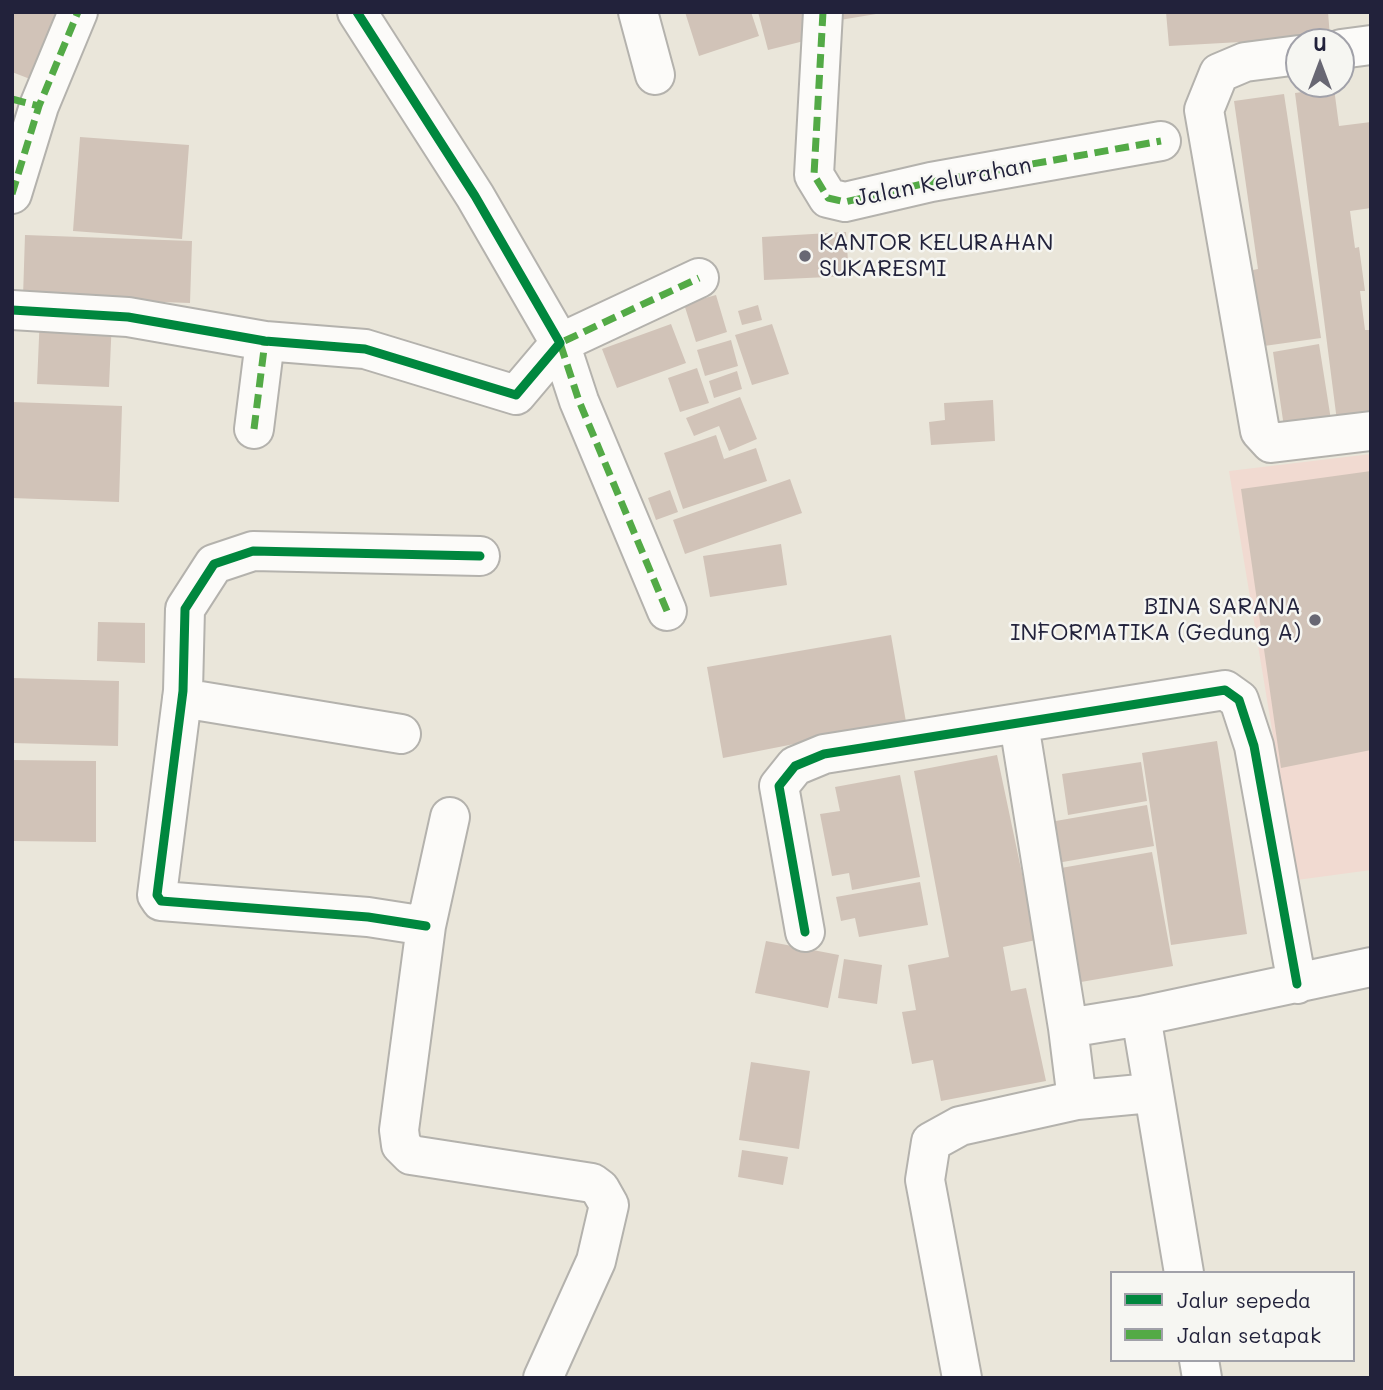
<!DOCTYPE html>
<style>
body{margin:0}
#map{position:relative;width:1383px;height:1390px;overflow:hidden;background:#eae6da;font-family:Mali,sans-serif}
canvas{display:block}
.frame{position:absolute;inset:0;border:14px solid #22223b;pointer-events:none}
.legend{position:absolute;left:1110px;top:1271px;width:245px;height:91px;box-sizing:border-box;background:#f6f6f2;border:2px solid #a1a1a9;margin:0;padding:9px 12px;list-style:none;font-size:21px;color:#22223b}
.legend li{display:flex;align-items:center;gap:14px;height:35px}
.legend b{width:35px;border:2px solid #a1a1a9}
.north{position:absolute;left:1285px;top:28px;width:70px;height:70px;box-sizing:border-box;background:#f6f6f2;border:2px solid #a1a1a9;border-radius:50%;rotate:0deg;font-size:19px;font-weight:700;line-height:28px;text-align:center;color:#22223b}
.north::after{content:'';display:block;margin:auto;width:24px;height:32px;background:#686773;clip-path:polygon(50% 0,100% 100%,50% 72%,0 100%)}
</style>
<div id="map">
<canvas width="1383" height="1390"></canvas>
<div class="frame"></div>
<ul class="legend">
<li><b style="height:9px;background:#00873e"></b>Jalur sepeda</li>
<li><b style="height:9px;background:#53aa46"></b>Jalan setapak</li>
</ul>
<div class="north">U</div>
</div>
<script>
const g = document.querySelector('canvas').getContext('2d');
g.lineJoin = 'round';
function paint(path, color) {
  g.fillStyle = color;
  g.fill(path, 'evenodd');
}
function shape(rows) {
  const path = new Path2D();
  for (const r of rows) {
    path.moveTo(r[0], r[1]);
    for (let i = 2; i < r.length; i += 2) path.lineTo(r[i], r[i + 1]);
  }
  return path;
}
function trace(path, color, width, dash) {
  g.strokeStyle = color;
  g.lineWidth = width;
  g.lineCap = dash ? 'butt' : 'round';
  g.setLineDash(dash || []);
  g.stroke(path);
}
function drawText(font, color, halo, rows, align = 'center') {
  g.font = font + ' Mali,sans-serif';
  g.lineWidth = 5;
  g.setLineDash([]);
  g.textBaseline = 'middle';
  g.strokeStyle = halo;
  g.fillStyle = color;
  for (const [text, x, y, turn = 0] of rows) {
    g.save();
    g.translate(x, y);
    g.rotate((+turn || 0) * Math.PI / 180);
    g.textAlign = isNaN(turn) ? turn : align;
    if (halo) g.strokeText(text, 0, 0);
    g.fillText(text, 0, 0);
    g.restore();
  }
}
paint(shape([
 [1371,454,1371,870,1297,880,1229,471]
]), '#f1dad1');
paint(shape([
 [12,12,61,12,30,79,12,72],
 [685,12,751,12,759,36,699,56],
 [758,12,809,12,816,38,768,50],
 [838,12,875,12,876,14,840,20],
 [1166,12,1328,12,1330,37,1169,46],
 [1334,88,1339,126,1371,122,1371,208,1350,211,1355,248,1359,247,1365,291,1360,291,1365,330,1371,330,1371,417,1337,421,1295,93],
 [1284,94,1321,338,1264,346,1243,272,1258,269,1234,101],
 [80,137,189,145,182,239,73,231],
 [846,232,849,276,764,280,762,237],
 [25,235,192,241,190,303,23,297],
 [716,295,727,332,696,342,684,304],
 [758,305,762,320,742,325,738,311],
 [40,315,112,319,109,387,37,384],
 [671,324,686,363,617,388,602,349],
 [772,324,789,374,752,385,735,335],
 [731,340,738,366,705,376,697,350],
 [1319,344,1331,420,1284,427,1273,352],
 [697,368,709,403,680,412,668,378],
 [737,371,742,389,714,398,709,381],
 [740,397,757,439,729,451,719,426,694,436,686,418],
 [993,400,995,441,931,445,929,422,945,420,944,403],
 [12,402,122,406,119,502,12,498],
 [716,435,724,459,756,448,767,481,683,509,664,453],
 [1371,471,1371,750,1281,768,1241,489],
 [790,479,802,513,685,554,673,520],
 [670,490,678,512,656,520,648,498],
 [781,544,787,585,710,597,703,556],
 [98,622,145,623,145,663,97,661],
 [891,635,906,722,723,758,707,667],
 [12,678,119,681,118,746,12,743],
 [1217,741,1247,934,1171,945,1142,753],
 [997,755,1036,940,1003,947,1011,991,1026,988,1046,1081,941,1101,933,1060,912,1064,902,1012,916,1010,908,965,949,957,914,771],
 [12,760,96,761,96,842,12,841],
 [1141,762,1147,801,1068,815,1062,774],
 [900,775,920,877,852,890,849,873,832,876,820,814,840,811,835,787],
 [1147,805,1154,846,1057,863,1050,822],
 [1152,852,1173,966,1081,982,1061,868],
 [920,882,928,925,859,937,855,918,841,921,836,897],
 [766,941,839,955,828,1008,755,993],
 [844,959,882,965,877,1004,838,998],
 [751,1062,810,1071,799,1149,739,1140],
 [742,1150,788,1157,783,1185,738,1177]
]), '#d1c3b8');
const minor = shape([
 [638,12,655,75],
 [823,12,814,175,828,198,845,202,931,182,1161,141],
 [1341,49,1371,45],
 [1299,55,1245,62,1219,73,1204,110,1260,431,1271,443,1371,431],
 [12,194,39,106,78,12],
 [12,310,128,317,265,341,365,349,516,395,560,343,475,196,357,12],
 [254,429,265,341],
 [667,611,579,401,560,343,699,278],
 [182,698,401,734],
 [1019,724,1068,1028],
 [450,817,426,926,399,1130,401,1145,411,1155,592,1183,600,1189,609,1205,596,1261,543,1378],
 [426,926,368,917,161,901,157,895,158,887,183,691,185,609,214,564,253,551,480,556],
 [805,932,779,786,795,766,824,754,1225,690,1239,700,1254,746,1297,984],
 [1141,1016,1184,1273],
 [1077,1100,1151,1093],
 [1199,1360,1202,1378],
 [962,1378,925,1180,931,1142,960,1126,1077,1100,1068,1028,1141,1016,1371,967]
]);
trace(minor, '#b4b2ad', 42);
trace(minor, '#fcfbf9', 38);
trace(shape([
 [823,12,814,175,828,198,845,202,931,182,1161,141],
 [12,99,39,106],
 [12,194,39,106,78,12],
 [254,429,265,341],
 [667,611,579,401,560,343,699,278]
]), '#53aa46', 7, [14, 7]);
trace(shape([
 [12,310,128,317,265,341,365,349,516,395,560,343,475,196,357,12],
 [426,926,368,917,161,901,157,895,158,887,183,691,185,609,214,564,253,551,480,556],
 [805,932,779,786,795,766,824,754,1225,690,1239,700,1254,746,1297,984]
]), '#00873e', 9);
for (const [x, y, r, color] of [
 [805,256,7,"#686773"],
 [1315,620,7,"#686773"]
]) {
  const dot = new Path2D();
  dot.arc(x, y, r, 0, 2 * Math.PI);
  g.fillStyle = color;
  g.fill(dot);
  trace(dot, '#f6f6f2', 2.5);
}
drawText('23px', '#22223b', '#f6f6f2', [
 ["Jalan Kelurahan",943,182,-11]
]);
drawText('23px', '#22223b', '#f6f6f2', [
 ["KANTOR KELURAHAN",819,243],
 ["SUKARESMI",819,269],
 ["BINA SARANA",1301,607,"right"],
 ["INFORMATIKA (Gedung A)",1301,633,"right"]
], 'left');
</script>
